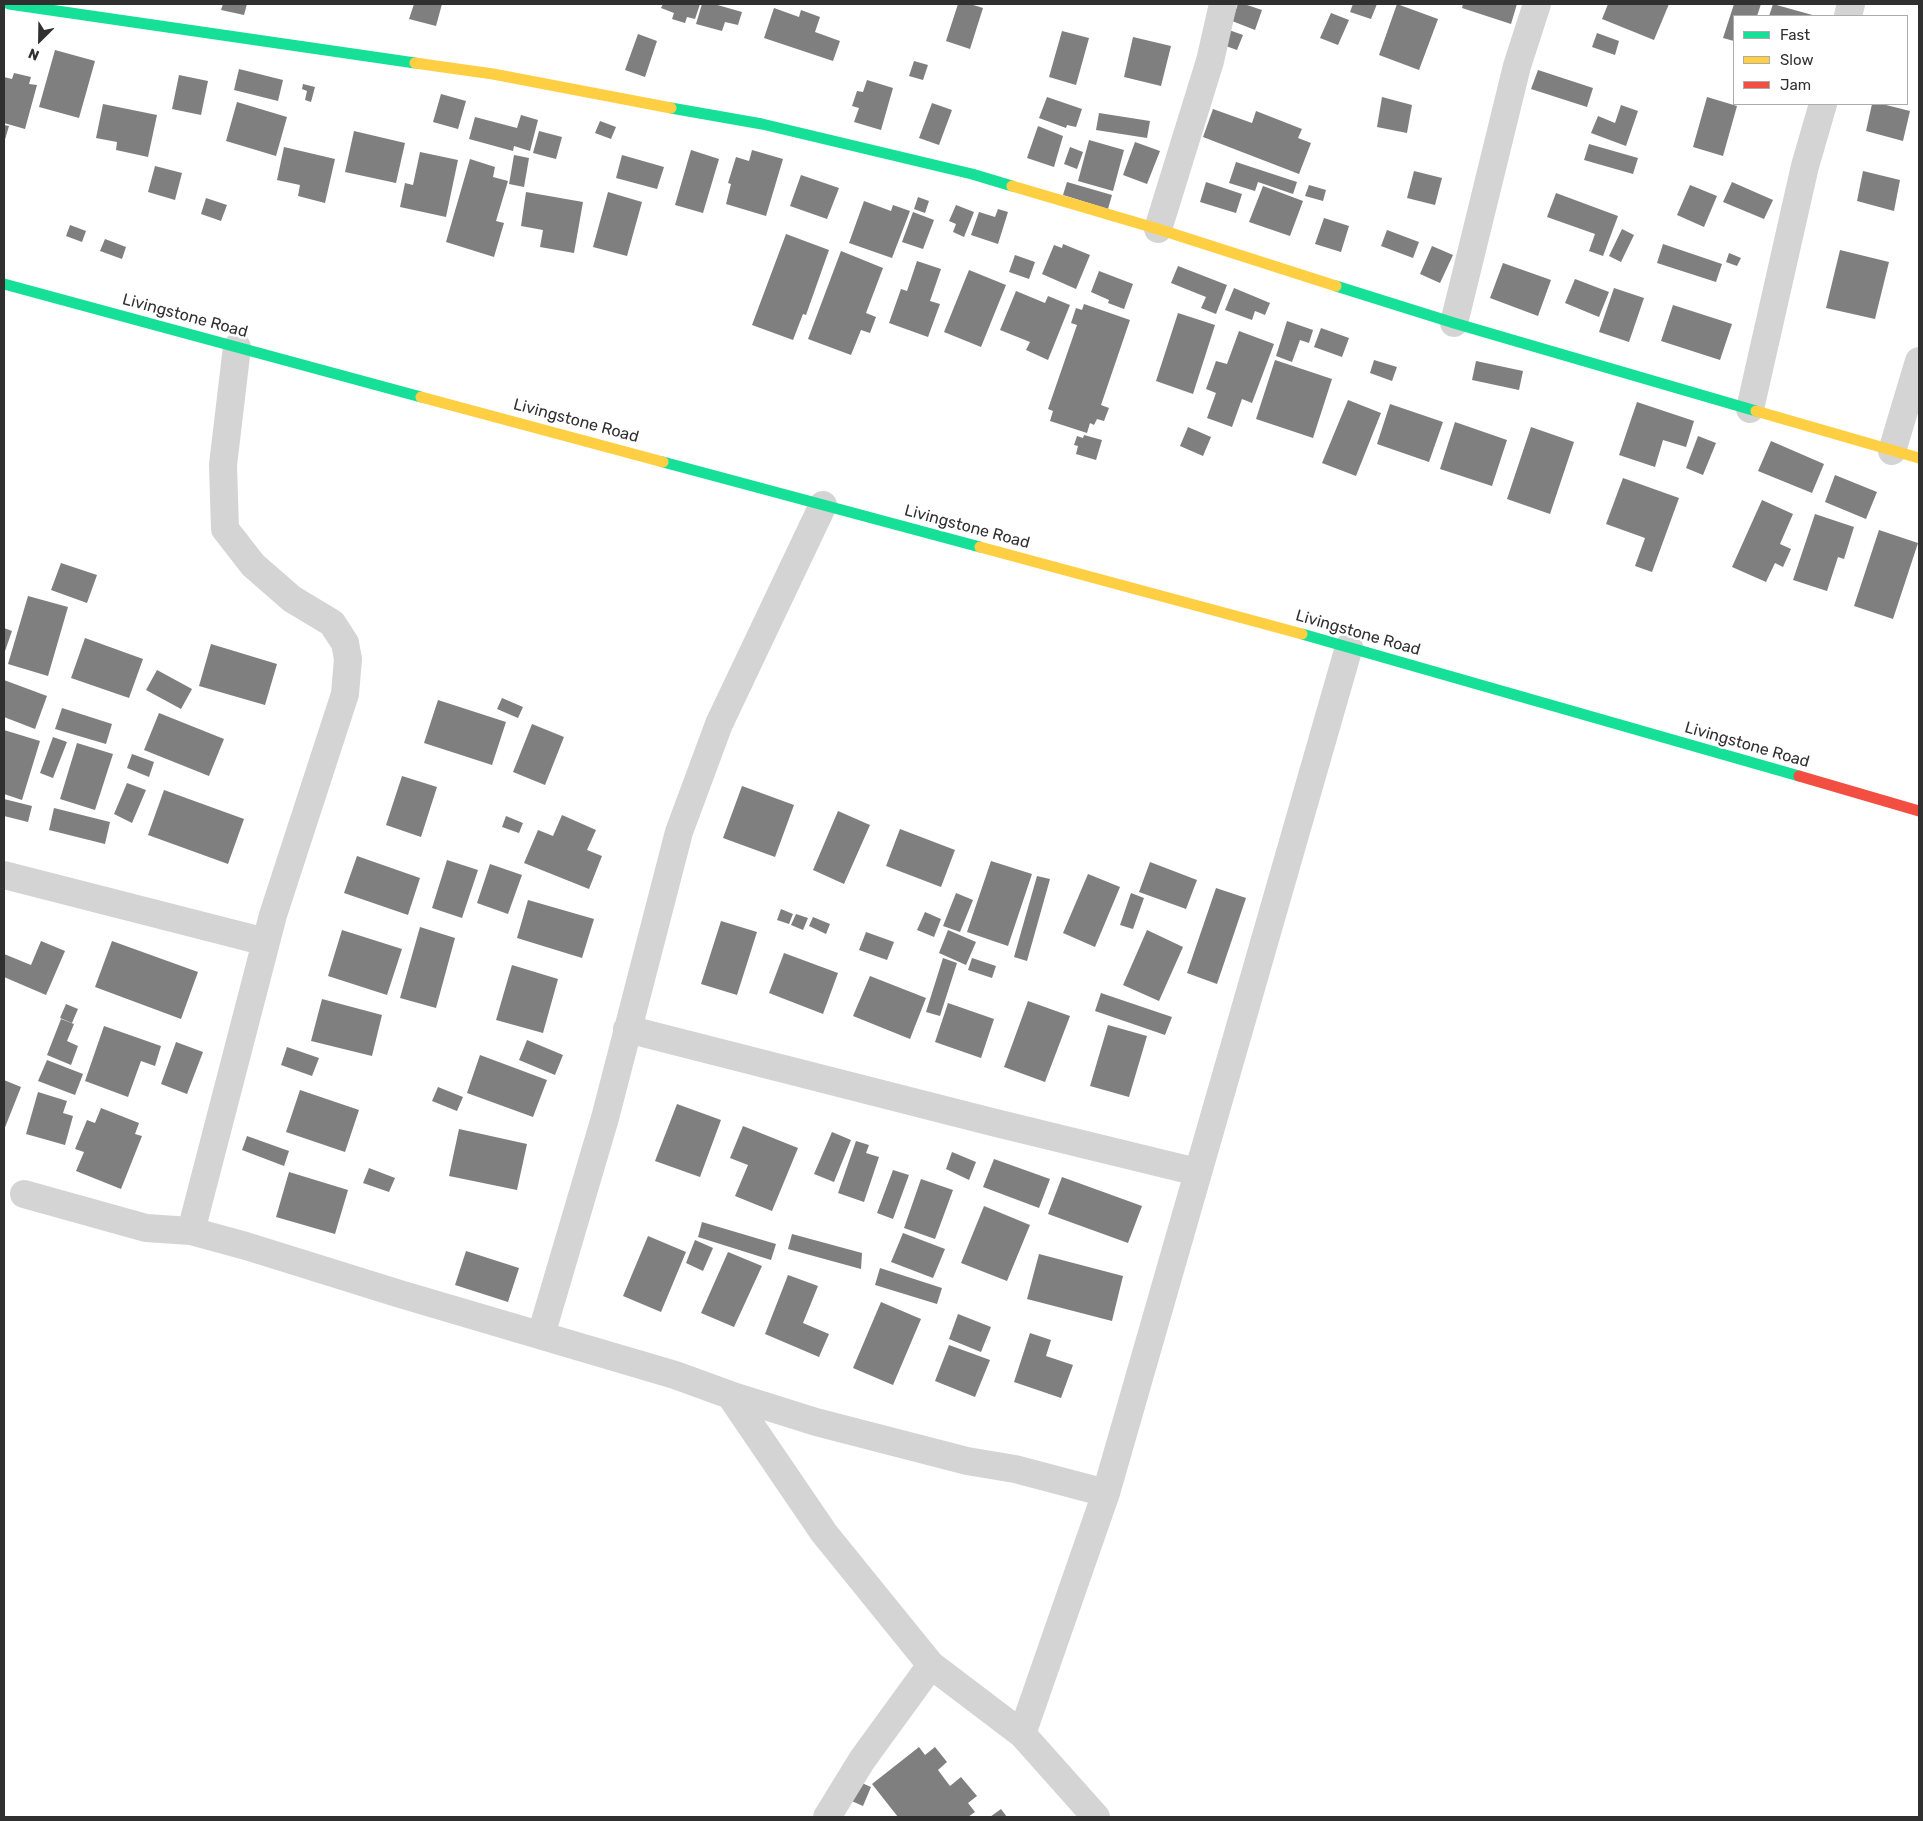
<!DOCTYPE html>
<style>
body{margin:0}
#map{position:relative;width:1923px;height:1821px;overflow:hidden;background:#fff;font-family:Rubik,sans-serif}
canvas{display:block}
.frame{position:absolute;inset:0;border:5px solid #303030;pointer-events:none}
.legend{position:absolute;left:1733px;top:15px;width:175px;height:90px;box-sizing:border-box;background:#fff;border:1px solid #acacac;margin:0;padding:6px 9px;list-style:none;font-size:15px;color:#303030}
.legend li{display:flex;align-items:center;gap:10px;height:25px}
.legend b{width:25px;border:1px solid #acacac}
.north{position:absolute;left:15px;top:15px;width:50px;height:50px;-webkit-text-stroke:4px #fff;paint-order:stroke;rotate:203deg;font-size:14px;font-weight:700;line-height:20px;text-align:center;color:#303030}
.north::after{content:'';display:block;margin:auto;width:18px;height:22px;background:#303030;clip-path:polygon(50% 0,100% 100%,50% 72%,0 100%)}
</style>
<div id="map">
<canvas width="1923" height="1821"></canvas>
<div class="frame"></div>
<ul class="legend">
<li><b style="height:6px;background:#16e098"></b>Fast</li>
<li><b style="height:6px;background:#ffcf43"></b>Slow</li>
<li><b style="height:6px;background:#f24e42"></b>Jam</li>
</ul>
<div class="north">N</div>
</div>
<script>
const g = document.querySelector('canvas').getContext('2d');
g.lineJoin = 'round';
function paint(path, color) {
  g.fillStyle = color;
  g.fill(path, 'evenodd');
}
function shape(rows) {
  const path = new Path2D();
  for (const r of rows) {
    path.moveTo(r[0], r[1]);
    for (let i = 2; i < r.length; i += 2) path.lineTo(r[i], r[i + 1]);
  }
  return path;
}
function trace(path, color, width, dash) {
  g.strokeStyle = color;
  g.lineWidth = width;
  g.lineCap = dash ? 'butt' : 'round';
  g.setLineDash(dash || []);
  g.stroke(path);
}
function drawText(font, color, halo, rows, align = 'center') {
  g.font = font + ' Rubik,sans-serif';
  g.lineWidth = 5;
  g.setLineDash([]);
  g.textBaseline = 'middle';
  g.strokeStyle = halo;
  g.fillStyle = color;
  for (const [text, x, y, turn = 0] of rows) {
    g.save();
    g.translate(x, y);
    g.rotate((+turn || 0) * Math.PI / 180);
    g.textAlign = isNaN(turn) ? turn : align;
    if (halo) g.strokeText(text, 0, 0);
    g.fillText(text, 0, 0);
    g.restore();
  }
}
paint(shape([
 [223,4,247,4,244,15,221,10],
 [414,4,442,4,436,26,409,19],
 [663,4,700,4,695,19,687,17,685,23,672,19,674,13,661,8],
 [702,4,714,4,742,12,738,25,725,22,722,31,696,24],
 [958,4,970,4,983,8,970,49,946,41],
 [1238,4,1244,4,1262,10,1255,30,1232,21],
 [1353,4,1377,4,1371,19,1350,12],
 [1397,4,1438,19,1419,70,1379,55],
 [1463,4,1517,4,1511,24,1462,8],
 [1608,4,1669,4,1654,40,1602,19],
 [1734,4,1761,4,1757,16,1734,16,1734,41,1723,38],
 [1773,4,1816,16,1769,16],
 [774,8,799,17,801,10,820,17,815,32,840,41,833,61,764,38],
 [1331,13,1349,20,1338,45,1320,38],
 [1229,30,1243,35,1237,50,1223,45],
 [1062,31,1089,38,1076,85,1049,77],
 [1597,33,1619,41,1615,55,1592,47],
 [638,34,657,41,645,77,625,70],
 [1133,37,1171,46,1161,86,1124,77],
 [55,50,95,61,79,118,39,107],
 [914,61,928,65,923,80,909,76],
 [239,69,283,80,278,101,234,90],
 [1538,70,1593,88,1587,107,1531,89],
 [14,73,31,77,29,84,37,85,25,129,4,123,4,77,12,79],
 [179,75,208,81,201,115,172,109],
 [867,80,893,88,881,130,854,122,859,108,852,106,857,91,863,92],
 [303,84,315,87,311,102,305,100,307,91,302,89],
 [441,94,466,101,458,129,433,122],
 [1047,97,1082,109,1076,127,1067,125,1066,128,1039,118],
 [1382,97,1412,105,1407,133,1377,127],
 [1707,97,1737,106,1723,156,1693,147],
 [237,102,287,117,276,156,226,141],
 [932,103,952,110,939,145,919,138],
 [103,104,157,115,148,157,116,150,117,142,96,138],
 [1872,104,1882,104,1910,111,1903,141,1866,131],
 [1621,105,1638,111,1626,146,1591,133,1598,116,1615,123],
 [1213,109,1252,123,1256,111,1302,129,1298,138,1311,143,1299,174,1203,137],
 [1099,113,1150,121,1147,138,1096,130],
 [521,115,538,120,530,151,514,146,513,151,469,139,475,117,517,128],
 [600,121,616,127,611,139,595,133],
 [4,125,9,126,4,143],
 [1038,126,1063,136,1054,167,1027,158],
 [354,131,405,143,396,183,345,172],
 [539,131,562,137,556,159,533,153],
 [1089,140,1124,150,1113,191,1078,181],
 [1135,142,1160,151,1147,184,1123,175],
 [1589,144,1638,158,1633,174,1584,160],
 [284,147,335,159,325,203,298,196,300,185,277,180],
 [1070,147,1083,152,1077,169,1064,164],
 [691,150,719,159,703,213,675,205],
 [752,150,783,159,766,216,726,204,731,184,728,183,736,157,749,161],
 [420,152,458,160,446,217,400,207,405,183,413,185],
 [514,155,529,158,524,187,509,184],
 [622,155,664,167,657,189,616,178],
 [470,159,495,167,493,177,508,181,496,221,504,223,494,257,446,242],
 [1236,162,1297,182,1293,194,1258,182,1255,191,1229,183],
 [155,166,182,173,175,200,148,192],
 [1414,171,1442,178,1435,205,1407,198],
 [1863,171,1900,180,1894,211,1857,201],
 [801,175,839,188,827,219,790,206],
 [1067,182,1112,195,1108,209,1063,195],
 [1206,182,1242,194,1236,213,1200,202],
 [1732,182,1773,200,1764,219,1723,202],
 [1309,185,1326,190,1323,201,1305,196],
 [1690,185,1717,196,1704,227,1677,215],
 [1263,186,1303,201,1290,236,1249,222],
 [526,192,583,202,574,253,540,247,543,230,521,226],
 [608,192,642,202,627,256,593,247],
 [1556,193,1618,216,1603,256,1589,251,1595,234,1547,217],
 [918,197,929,201,925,213,914,209],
 [206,198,227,205,221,221,201,214],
 [864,201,891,211,893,205,910,211,892,258,849,243],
 [956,205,974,212,964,237,953,232,956,224,949,221],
 [998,209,1008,212,998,244,971,235,979,212,995,217],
 [913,212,934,220,923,249,902,242],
 [1324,218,1349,226,1341,252,1315,244],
 [70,225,86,231,82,242,66,236],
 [1622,229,1634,235,1621,262,1609,256],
 [1387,230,1419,242,1413,258,1381,246],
 [786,234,829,250,806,315,803,314,793,340,752,325],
 [105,239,126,247,122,259,100,251],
 [1063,244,1090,255,1076,289,1042,274,1054,245,1062,248],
 [1663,244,1722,264,1716,282,1657,263],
 [1432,246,1453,255,1440,283,1420,274],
 [1840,250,1889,262,1875,319,1826,308],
 [841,251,883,268,866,313,876,317,870,333,861,330,851,355,808,339],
 [1729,253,1741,258,1737,266,1726,262],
 [1015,255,1035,262,1029,279,1009,272],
 [917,261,941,269,930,301,940,304,928,337,889,323,901,289,907,291],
 [1503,263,1551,280,1538,316,1490,298],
 [1178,266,1227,285,1216,314,1201,308,1206,297,1171,283],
 [969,270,1006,285,981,347,944,332],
 [1099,271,1133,284,1124,309,1108,303,1109,300,1091,292],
 [1575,279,1609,292,1599,317,1565,303],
 [1234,288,1270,303,1265,315,1255,311,1252,320,1225,310],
 [1614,288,1644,298,1629,342,1599,332],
 [1016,291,1045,303,1048,296,1070,305,1048,360,1026,350,1030,342,1000,330],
 [1084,304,1130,320,1101,405,1109,408,1104,421,1097,419,1094,425,1090,423,1087,433,1050,421,1053,411,1048,409,1077,325,1071,323,1076,308,1082,310],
 [1673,305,1732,324,1720,360,1661,341],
 [1178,313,1215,325,1193,394,1156,381],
 [1287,321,1313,330,1309,343,1300,340,1292,362,1276,356],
 [1321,328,1349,338,1342,357,1314,347],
 [1239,331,1274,344,1252,403,1242,399,1232,427,1207,418,1216,393,1206,389,1216,361,1227,364],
 [1275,360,1332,379,1313,438,1256,419],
 [1374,360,1397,367,1392,381,1370,373],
 [1476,361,1523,371,1519,390,1472,380],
 [1348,400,1381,413,1356,476,1322,463],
 [1637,402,1694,421,1686,447,1663,440,1655,467,1619,455],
 [1390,404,1443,422,1429,462,1377,444],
 [1455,422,1507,440,1492,486,1440,469],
 [1188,427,1211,437,1203,456,1180,446],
 [1531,427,1574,442,1550,514,1507,499],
 [1084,435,1102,440,1096,460,1076,454,1078,446,1074,445,1077,436,1083,438],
 [1698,436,1716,443,1703,475,1686,468],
 [1771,441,1824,464,1812,493,1758,471],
 [1835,475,1877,492,1866,519,1825,502],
 [1623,478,1679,498,1652,572,1635,566,1645,538,1606,524],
 [1762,500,1793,514,1780,544,1791,549,1783,567,1775,563,1766,582,1732,567],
 [1815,514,1854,527,1844,559,1838,557,1827,591,1793,580],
 [1879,530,1918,543,1893,619,1854,606],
 [61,563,97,575,87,603,51,590],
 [28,596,68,607,48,676,8,664],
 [4,628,12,631,4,654],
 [85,638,143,659,129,698,71,678],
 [211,644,277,664,265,705,199,686],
 [157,670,192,689,181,709,146,690],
 [4,680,47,696,35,729,4,717],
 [502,698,523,707,518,718,497,709],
 [438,700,506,722,492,765,424,743],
 [62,708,112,724,106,744,55,729],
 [159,713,224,739,209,776,144,750],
 [532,724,564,737,545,785,513,772],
 [4,730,40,741,22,800,4,794],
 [53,737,67,742,53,778,40,773],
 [77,743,113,754,95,810,60,799],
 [132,754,154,762,149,777,127,768],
 [402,776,437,787,421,837,386,825],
 [127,783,146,790,132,823,114,814],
 [742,786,794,805,775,857,723,838],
 [164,790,244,819,228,864,148,835],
 [4,799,32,806,28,822,4,816],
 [54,808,110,822,105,844,49,830],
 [838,811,870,825,844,884,813,870],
 [562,815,596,830,587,850,602,856,589,889,524,863,538,830,553,836],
 [506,816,523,823,519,833,502,827],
 [900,829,955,850,941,887,886,866],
 [357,856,420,878,408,915,344,893],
 [447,860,478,870,462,918,432,908],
 [991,861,1032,874,1008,946,967,932],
 [1150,862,1197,880,1186,909,1139,892],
 [490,864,522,875,508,914,477,903],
 [1088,874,1120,887,1095,947,1063,933],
 [1037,876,1050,879,1027,961,1014,957],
 [1216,888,1246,898,1217,984,1187,973],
 [956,893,973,900,960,932,943,926],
 [1131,893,1144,898,1133,929,1120,925],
 [528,900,594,919,582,958,517,938],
 [781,909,793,914,789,924,777,920],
 [925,912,941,919,934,937,917,930],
 [796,914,808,918,803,930,791,925],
 [813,917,830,924,826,934,809,926],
 [721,921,757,932,737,995,701,984],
 [420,927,455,938,436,1008,400,998],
 [342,930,402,949,387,995,328,976],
 [948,930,976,942,966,965,939,953],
 [1147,930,1183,947,1159,1001,1123,985],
 [866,932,894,942,887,960,859,950],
 [41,941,65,951,46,995,4,977,4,954,31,965],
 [112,941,198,972,181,1019,95,987],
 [784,953,838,973,823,1014,769,993],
 [943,958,957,963,940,1016,926,1012],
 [972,958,996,966,992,978,968,970],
 [512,965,558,979,543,1033,496,1020],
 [870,976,926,998,910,1039,853,1016],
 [1101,993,1172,1017,1165,1035,1095,1011],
 [322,999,382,1015,372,1056,311,1041],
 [1028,1001,1070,1016,1045,1082,1004,1067],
 [948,1003,994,1019,981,1058,935,1042],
 [66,1004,78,1009,72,1023,60,1018],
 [61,1019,74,1024,67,1041,78,1046,71,1065,47,1055],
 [1108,1025,1147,1036,1129,1097,1090,1086],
 [104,1026,161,1046,155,1066,141,1061,128,1097,85,1081],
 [527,1040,563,1055,555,1075,519,1060],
 [176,1042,203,1052,187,1094,161,1084],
 [287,1047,319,1058,312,1076,281,1065],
 [480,1055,547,1080,533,1117,467,1093],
 [47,1060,83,1074,75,1095,38,1081],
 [4,1080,21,1087,4,1130],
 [438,1087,463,1097,457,1111,432,1101],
 [300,1090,359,1110,345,1152,286,1132],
 [38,1092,67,1101,63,1113,73,1116,65,1145,26,1134],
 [677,1104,721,1120,700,1177,655,1161],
 [101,1108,139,1123,135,1134,142,1136,121,1189,76,1171,84,1152,75,1149,87,1120,95,1123],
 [743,1126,798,1148,772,1211,735,1196,748,1165,730,1158],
 [459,1129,527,1144,517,1190,449,1176],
 [832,1132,851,1140,834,1182,814,1174],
 [247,1136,289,1151,284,1166,242,1150],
 [856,1141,869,1145,866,1153,879,1157,864,1202,838,1193],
 [952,1152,976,1162,969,1180,946,1169],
 [994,1159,1050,1179,1039,1208,983,1187],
 [369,1168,395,1178,389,1192,363,1183],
 [893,1170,909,1175,893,1219,877,1213],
 [289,1172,348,1190,335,1234,276,1217],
 [1062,1177,1142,1206,1128,1243,1048,1214],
 [921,1179,953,1190,935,1239,904,1228],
 [984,1206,1030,1225,1007,1281,961,1263],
 [702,1222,776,1244,771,1260,698,1237],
 [903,1233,945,1249,933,1278,891,1262],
 [792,1234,862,1253,861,1269,788,1249],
 [648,1236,686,1252,661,1312,623,1296],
 [695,1240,713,1248,703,1271,686,1263],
 [466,1251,519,1268,508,1302,455,1285],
 [728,1252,762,1266,734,1327,701,1313],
 [1039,1254,1123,1276,1112,1321,1027,1299],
 [880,1268,942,1288,937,1304,875,1285],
 [788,1275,818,1286,803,1323,829,1334,819,1357,765,1334],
 [881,1302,921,1319,893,1385,853,1368],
 [958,1314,991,1327,981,1352,949,1339],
 [1030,1333,1051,1340,1046,1356,1073,1365,1061,1398,1014,1382],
 [949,1345,990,1360,975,1397,935,1381],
 [919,1747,925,1755,935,1747,947,1762,938,1770,950,1786,961,1777,977,1796,968,1803,975,1812,968,1817,898,1817,872,1784],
 [855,1780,871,1787,863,1806,847,1799],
 [1001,1809,1007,1817,990,1817]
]), '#7f7f7f');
trace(shape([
 [1848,16,1851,4],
 [1158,229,1210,61,1223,4],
 [1454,323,1517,66,1537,4],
 [1750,409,1805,166,1823,104],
 [1892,451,1919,361],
 [4,875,266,942],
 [627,1029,992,1122,1197,1172],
 [24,1194,146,1228,191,1231,246,1246,400,1294,675,1375,730,1395,816,1422,967,1461,1015,1469,1106,1493],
 [191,1231,273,915,345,694,348,659,345,643,332,623,292,599,253,565,225,529,223,465,237,347],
 [541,1335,605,1118,679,832,719,724,823,505],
 [730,1395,824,1533,931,1665,862,1760,827,1817],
 [931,1665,1022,1734],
 [1096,1817,1022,1734,1106,1493,1349,647]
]), '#d4d4d4', 28);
trace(shape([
 [9,4,415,63],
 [671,108,762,124,972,174,1012,186],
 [4,284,421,397],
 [1336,286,1454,323,1756,411],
 [663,462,980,547],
 [1302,634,1799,776]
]), '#16e098', 11);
trace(shape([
 [415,63,493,74,671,108],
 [1012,186,1158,229,1336,286],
 [421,397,663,462],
 [1756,411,1919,458],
 [980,547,1302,634]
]), '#ffcf43', 11);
trace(shape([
 [1799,776,1919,811]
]), '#f24e42', 11);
drawText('16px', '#303030', '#fff', [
 ["Livingstone Road",185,316,15],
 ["Livingstone Road",576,421,15],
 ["Livingstone Road",967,527,15],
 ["Livingstone Road",1358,633,16],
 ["Livingstone Road",1747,745,16]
]);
</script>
